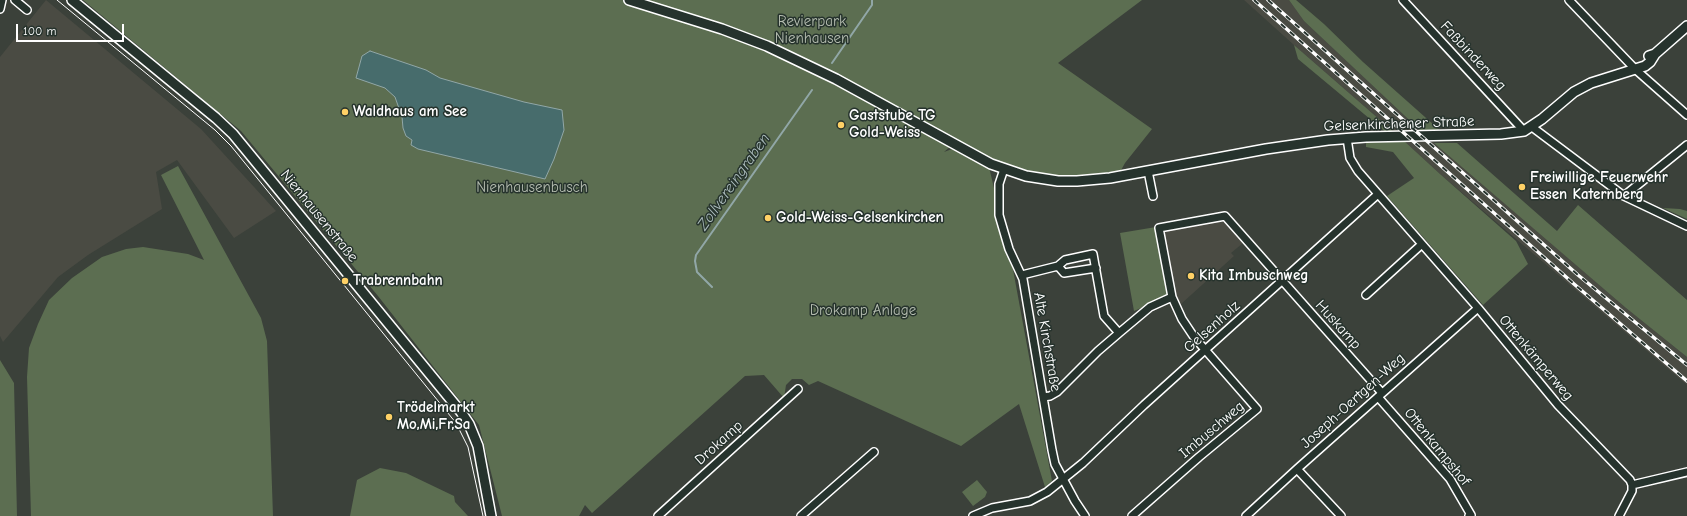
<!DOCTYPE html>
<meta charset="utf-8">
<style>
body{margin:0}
#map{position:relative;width:1687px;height:516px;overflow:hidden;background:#3b413a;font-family:"Comic Neue",sans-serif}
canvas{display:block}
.scale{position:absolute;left:16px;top:24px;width:108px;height:18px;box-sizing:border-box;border:2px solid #fff;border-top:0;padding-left:5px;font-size:12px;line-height:14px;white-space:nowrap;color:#fff;-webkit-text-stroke:3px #26332d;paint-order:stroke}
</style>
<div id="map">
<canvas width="1687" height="516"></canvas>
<div class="scale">100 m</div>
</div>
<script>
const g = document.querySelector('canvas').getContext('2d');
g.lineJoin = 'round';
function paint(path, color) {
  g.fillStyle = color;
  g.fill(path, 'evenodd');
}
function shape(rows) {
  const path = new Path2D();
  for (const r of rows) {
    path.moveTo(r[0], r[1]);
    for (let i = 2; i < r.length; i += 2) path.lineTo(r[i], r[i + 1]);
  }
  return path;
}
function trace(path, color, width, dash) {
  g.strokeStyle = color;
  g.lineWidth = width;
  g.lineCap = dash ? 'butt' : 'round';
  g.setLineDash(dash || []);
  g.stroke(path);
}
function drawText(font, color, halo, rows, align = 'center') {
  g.font = font + ' "Comic Neue",sans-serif';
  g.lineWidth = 3;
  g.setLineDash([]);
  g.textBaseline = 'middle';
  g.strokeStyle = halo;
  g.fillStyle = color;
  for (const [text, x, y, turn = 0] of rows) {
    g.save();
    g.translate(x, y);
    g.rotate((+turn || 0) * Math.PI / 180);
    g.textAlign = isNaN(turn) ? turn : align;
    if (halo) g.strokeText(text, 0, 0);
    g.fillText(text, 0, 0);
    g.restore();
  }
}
paint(shape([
 [46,0,201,129,276,211,234,238,177,160,156,172,162,209,88,255,58,277,3,342,0,336,0,57],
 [1244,0,1289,0,1304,21,1423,133,1626,308,1687,357,1687,385,1440,174,1402,139,1294,45],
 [1225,220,1243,243,1231,253,1234,256,1181,304,1176,296,1161,230]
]), '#4a4b43');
paint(shape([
 [83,0,627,0,767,47,952,145,944,152,952,149,989,167,1012,264,1052,481,1045,487,1019,404,961,446,818,381,809,385,802,379,792,379,786,385,784,398,764,375,745,376,592,513,585,505,579,516,502,516,479,425,378,296,241,131],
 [630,0,1142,0,1058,63,1152,129,1125,163,1120,172,1094,178,1043,176,1004,165,800,60],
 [1289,0,1296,0,1324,24,1363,62,1443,133,1423,133,1304,21],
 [1294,45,1395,133,1388,134,1298,59],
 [1366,138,1402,139,1440,174,1516,241,1528,264,1483,305,1387,196,1414,178,1393,152,1366,147],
 [1434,143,1457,143,1557,231,1578,205,1687,300,1687,357,1626,308],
 [178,166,261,318,267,341,273,516,31,516,27,377,29,348,38,324,49,300,72,278,102,257,126,249,143,247,188,254,204,260,161,175],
 [1663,208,1680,209,1687,211,1687,219],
 [1156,227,1170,296,1134,311,1120,233],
 [0,360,14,383,17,516,0,516],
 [380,468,406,473,454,496,455,502,468,516,350,516,357,480],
 [977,480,987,492,985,497,973,506,962,492]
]), '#5c6e51');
const water = shape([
 [370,51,426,70,440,78,524,102,562,110,564,130,554,159,545,179,418,149,411,145,412,140,406,136,403,128,402,117,395,97,385,88,356,78,362,56,370,51]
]);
paint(water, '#476c6c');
trace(water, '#91a7a7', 1);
trace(shape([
 [832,63,872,5,872,0],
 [712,287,697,272,695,261,696,255,812,90]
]), '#91a7a7', 2);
const street = shape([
 [15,0,27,10],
 [1403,0,1524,131],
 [1569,0,1635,69,1687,115],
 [0,9,2,0],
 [1532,127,1624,196,1687,226],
 [1347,138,1350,158,1358,171,1478,308,1558,405,1630,480,1632,485],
 [1004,169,999,184,999,215,1009,249,1023,279,1052,450,1055,464,1075,501,1085,516],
 [1148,171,1153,196],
 [1624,196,1687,145],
 [1058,266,1064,273,1096,268],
 [1022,275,1058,266,1065,260,1093,254,1104,316,1119,333,1098,351,1057,392,1050,396,1043,397],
 [1366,295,1422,244],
 [1119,333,1150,307,1172,297],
 [1378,397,1450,479,1471,515,1469,516],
 [1297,469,1341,516],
 [1632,485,1687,472],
 [658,516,798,389],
 [801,516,874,452],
 [973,516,992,508,1030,501,1047,492,1083,463,1144,405,1378,194],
 [1132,516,1199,457,1257,409,1194,337,1182,319,1172,297,1159,228,1225,216,1382,393],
 [1246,516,1297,469,1478,308],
 [1619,516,1632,491,1632,485]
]);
const secondary = shape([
 [72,0,216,118,233,134,461,412,469,424,478,446,491,516],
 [629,0,722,29,767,46,836,79,991,164,1026,176,1058,181,1077,181,1110,178,1266,149,1328,140,1366,137,1501,134,1524,131,1542,119,1574,92,1591,83,1645,66,1650,62,1655,54],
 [1649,56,1655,54,1687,26]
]);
trace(street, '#fff', 10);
trace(secondary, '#fff', 12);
trace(street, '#26332d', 7);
trace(secondary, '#26332d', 9);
trace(shape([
 [57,0,215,130,231,146,266,189,456,423,468,447,483,516]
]), '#fff', 1);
const rail = shape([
 [1254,0,1574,284,1687,381],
 [1268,0,1578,275,1687,365]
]);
trace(rail, '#fff', 3.5);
trace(rail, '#26332d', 2, [6]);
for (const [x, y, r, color] of [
 [345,112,4,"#ffd166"],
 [841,125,4,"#ffd166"],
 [1522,187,4,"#ffd166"],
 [768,218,4,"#ffd166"],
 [1191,276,4,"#ffd166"],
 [345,281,4,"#ffd166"],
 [389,417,4,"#ffd166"]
]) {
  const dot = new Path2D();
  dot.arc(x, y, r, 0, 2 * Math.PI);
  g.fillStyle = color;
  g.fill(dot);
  trace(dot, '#26332d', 1.5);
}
drawText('15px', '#b6beb1', '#26332d', [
 ["Revierpark",812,22],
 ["Nienhausen",812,39],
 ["Nienhausenbusch",532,188],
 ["Drokamp Anlage",863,311]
]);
drawText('15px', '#fff', '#26332d', [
 ["Faßbinderweg",1473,56,47],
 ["Gelsenkirchener Straße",1399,124,-2],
 ["Nienhausenstraße",319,216,51],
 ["Huskamp",1338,325,48],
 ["Gelsenholz",1212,327,-42],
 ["Alte Kirchstraße",1047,342,80],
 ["Ottenkämperweg",1536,358,50],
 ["Joseph-Oertgen-Weg",1353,401,-42],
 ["Imbuschweg",1212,430,-40],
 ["Drokamp",719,443,-42],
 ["Ottenkampshof",1437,447,51]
]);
drawText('bold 15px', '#fff', '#26332d', [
 ["Waldhaus am See",353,112],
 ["Gaststube TG",849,116],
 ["Gold-Weiss",849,133],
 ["Freiwillige Feuerwehr",1530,178],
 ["Essen Katernberg",1530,195],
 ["Gold-Weiss-Gelsenkirchen",776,218],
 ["Kita Imbuschweg",1199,276],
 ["Trabrennbahn",353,281],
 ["Trödelmarkt",397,408],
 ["Mo,Mi,Fr,Sa",397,425]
], 'left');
drawText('italic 16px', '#acbdbd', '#26332d', [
 ["Zollvereingraben",734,182,-55]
]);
</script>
